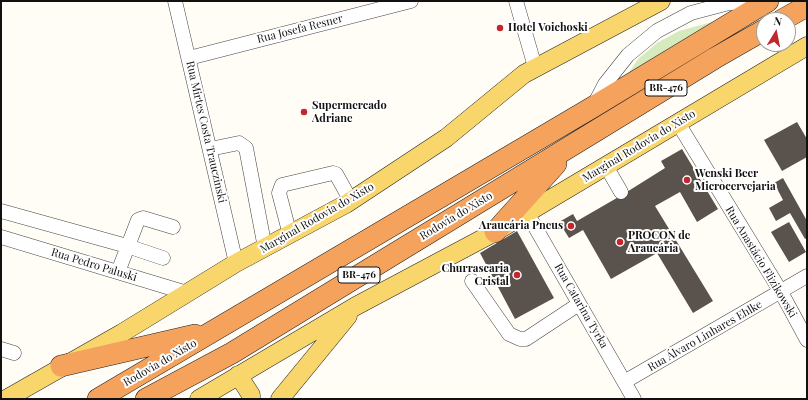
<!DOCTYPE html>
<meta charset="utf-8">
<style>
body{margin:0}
#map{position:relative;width:808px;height:400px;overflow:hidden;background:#fffdf5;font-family:"Playfair Display",serif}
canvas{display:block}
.frame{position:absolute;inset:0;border:2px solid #111;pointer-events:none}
.north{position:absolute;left:756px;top:12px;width:40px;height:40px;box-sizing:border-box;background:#fff;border:1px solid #a0a0a0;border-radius:50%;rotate:10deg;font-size:11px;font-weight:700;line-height:16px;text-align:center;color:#111}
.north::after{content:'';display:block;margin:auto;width:14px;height:18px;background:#c4262e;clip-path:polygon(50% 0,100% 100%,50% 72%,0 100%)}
</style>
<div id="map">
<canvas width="808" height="400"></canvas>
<div class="frame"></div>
<div class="north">N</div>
</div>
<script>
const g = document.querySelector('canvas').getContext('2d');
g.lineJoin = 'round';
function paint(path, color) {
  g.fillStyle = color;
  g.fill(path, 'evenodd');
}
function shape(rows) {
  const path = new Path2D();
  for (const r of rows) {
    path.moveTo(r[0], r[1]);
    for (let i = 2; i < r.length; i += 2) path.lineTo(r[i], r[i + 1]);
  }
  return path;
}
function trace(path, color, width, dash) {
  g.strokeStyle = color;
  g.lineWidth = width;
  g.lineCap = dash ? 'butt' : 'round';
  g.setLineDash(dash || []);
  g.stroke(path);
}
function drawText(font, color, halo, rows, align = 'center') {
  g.font = font + ' "Playfair Display",serif';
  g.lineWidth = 4;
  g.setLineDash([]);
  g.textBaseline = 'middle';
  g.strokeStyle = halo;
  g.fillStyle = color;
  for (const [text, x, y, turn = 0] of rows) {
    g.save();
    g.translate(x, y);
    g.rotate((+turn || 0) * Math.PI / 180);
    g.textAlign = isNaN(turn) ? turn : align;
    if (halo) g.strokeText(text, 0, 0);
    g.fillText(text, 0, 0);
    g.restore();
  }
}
paint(shape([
 [727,18,623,81,638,59,657,43,679,31]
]), '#d5ebbd');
paint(shape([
 [797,122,807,139,807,157,782,171,764,140],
 [682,149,718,209,697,222,680,192,655,206,713,301,693,313,657,253,611,279,583,230,569,238,559,222,573,214,577,221,622,195,665,168,661,161],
 [783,178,807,221,807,238,805,239,790,213,776,221,769,208,783,200,774,183],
 [789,222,806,252,789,262,771,232],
 [517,231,554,298,515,319,480,253]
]), '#5a524d');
const minor = shape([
 [175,1,236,263],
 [516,1,535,67],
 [189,58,411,1],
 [594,105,605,84,628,55,657,31,691,13,729,3,765,2],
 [678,123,781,292,807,340],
 [210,149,239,143,246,148,265,248],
 [606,166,621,192],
 [1,211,127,246,163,258],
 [527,213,634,399],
 [290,235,279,193,282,185,333,173,336,174,351,201],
 [1,237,187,293],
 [118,272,138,220,143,218,173,227],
 [472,281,509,334,520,339,526,339,579,304],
 [1,349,14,353],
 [624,382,807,276]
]);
const major = shape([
 [238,375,251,395,251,399],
 [6,399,122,333,236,263,346,204,446,138,524,74,661,1],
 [199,399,356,306,495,232,807,46],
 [280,399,348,316]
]);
const highway = shape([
 [782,20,807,6],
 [495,232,556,164],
 [61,366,195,335],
 [98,399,593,107,768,1],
 [146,399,232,353,715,58,764,30]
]);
trace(minor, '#444', 15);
trace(major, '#222', 19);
trace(highway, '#222', 22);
trace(minor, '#fff', 14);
trace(major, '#f9d66b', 18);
trace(highway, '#f5a25d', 21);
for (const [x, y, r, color] of [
 [500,28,4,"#c4262e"],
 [304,112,4,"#c4262e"],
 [687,180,4,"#c4262e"],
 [571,226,4,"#c4262e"],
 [620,242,4,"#c4262e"],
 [517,275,4,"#c4262e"]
]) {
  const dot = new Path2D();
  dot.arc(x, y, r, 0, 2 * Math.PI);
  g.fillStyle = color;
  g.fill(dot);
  trace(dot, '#fff', 1.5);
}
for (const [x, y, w] of [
 [666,88,42],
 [359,275,42]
]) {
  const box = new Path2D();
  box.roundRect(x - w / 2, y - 8, w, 16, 3);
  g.fillStyle = '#fff';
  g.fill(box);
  trace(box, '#111', 1);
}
drawText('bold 10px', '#111', null, [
 ["BR-476",666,88],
 ["BR-476",359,275]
]);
drawText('bold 11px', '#111', '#fff', [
 ["Hotel Voichoski",508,28],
 ["Supermercado",312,106],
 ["Adriane",312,119],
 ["Wenski Beer",695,174],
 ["Microcervejaria",695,187],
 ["Araucária Pneus",563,226,"right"],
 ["PROCON de",628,236],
 ["Araucária",628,249],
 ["Churrascaria",509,269,"right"],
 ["Cristal",509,282,"right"]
], 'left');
drawText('11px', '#111', '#fff', [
 ["Rua Josefa Resner",300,29,-14],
 ["Rua Mirtes Costa Trauczinski",206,132,77],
 ["Marginal Rodovia do Xisto",639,146,-31],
 ["Rodovia do Xisto",456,216,-31],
 ["Marginal Rodovia do Xisto",317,218,-30],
 ["Rua Anastácio Flizikowski",761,262,59],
 ["Rua Pedro Paluski",94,265,17],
 ["Rua Catarina Tyrka",581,306,60],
 ["Rua Álvaro Linhares Ehlke",705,336,-30],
 ["Rodovia do Xisto",160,363,-30]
]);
</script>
